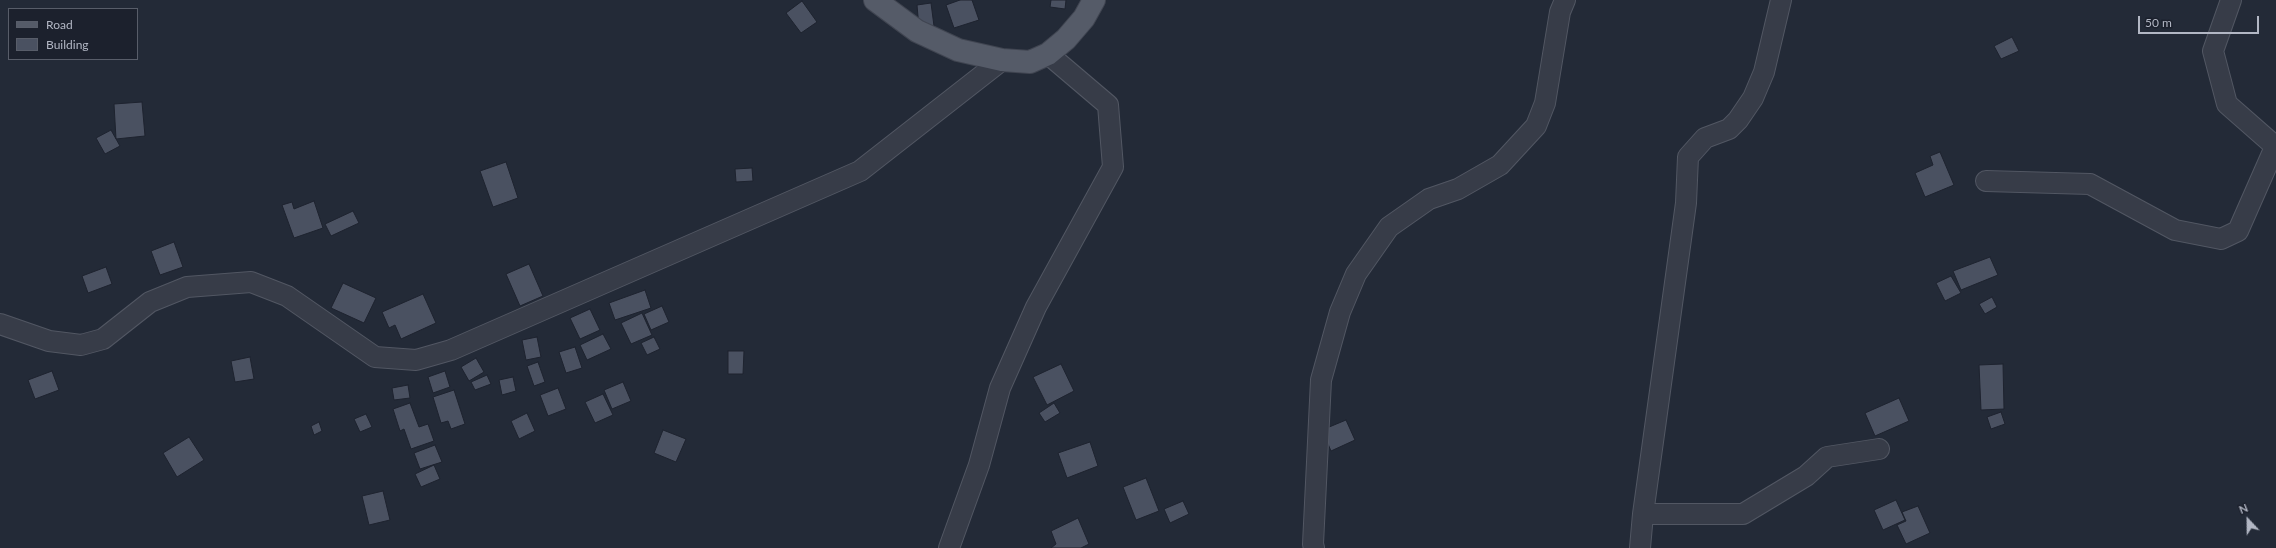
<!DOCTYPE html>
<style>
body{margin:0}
#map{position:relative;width:2276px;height:548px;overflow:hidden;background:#232a37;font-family:Lato,sans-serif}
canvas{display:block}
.legend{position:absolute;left:8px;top:8px;width:130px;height:52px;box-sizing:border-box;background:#1c212d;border:1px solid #585d69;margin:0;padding:5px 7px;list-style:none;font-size:12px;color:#b2b7c4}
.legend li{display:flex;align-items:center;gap:8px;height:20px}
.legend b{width:20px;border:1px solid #585d69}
.north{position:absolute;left:2228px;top:500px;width:40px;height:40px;-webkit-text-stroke:3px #1c212d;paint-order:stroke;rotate:338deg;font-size:11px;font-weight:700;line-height:16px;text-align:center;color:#b2b7c4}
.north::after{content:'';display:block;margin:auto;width:14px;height:18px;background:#b2b7c4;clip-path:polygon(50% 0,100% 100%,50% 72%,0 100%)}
.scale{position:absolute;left:2138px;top:16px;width:121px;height:18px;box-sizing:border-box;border:2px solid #b2b7c4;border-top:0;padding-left:5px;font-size:12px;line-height:14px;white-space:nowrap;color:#b2b7c4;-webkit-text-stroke:3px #1c212d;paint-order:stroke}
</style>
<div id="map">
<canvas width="2276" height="548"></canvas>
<ul class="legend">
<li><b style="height:5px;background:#555b68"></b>Road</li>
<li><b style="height:11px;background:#4a5161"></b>Building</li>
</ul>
<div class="north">N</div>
<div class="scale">50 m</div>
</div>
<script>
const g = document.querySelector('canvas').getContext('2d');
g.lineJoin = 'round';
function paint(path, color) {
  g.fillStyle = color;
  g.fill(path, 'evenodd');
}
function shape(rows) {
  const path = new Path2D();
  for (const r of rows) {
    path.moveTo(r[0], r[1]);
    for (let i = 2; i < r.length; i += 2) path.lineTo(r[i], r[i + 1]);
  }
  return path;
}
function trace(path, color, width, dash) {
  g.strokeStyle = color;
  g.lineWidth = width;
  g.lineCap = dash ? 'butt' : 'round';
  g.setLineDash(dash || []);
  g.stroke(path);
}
const building = shape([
 [960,0,972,0,979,20,954,28,946,5,960,0],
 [1051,0,1066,0,1065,9,1050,7,1051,0],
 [802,1,817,22,801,33,786,13,802,1],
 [931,3,934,26,919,28,917,5,931,3],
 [2012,37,2019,51,2001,59,1994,46,2012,37],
 [142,102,145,136,116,139,114,104,142,102],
 [111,130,120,146,105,154,96,138,111,130],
 [1940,152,1954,185,1925,197,1915,173,1933,165,1930,156,1940,152],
 [506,162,518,198,493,207,480,171,506,162],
 [752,168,753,181,736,182,735,169,752,168],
 [314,201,323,228,294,238,282,205,292,202,294,209,314,201],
 [353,211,359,223,331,236,325,224,353,211],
 [174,242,183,267,160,275,151,251,174,242],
 [1990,257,1998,275,1961,290,1953,271,1990,257],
 [529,264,543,296,520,306,506,274,529,264],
 [106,267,112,284,88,293,82,276,106,267],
 [1951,276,1961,293,1945,301,1936,283,1951,276],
 [343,283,376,298,364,323,331,308,343,283],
 [645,290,651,308,615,320,609,303,645,290],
 [423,294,436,323,401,339,395,325,389,328,382,312,423,294],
 [1992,297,1997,307,1985,314,1979,304,1992,297],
 [662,306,669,322,651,330,644,314,662,306],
 [590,309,600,330,580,339,570,318,590,309],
 [642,313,652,335,631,344,621,323,642,313],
 [603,334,611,349,587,360,580,345,603,334],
 [537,337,541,357,526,360,522,340,537,337],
 [654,337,660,349,647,355,641,343,654,337],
 [575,347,582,368,566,373,559,352,575,347],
 [728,351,744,351,743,374,728,374,728,351],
 [250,357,254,379,235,382,231,361,250,357],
 [476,358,484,372,469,381,461,367,476,358],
 [538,362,545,382,534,386,527,366,538,362],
 [1061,364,1074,391,1047,405,1033,377,1061,364],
 [2003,364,2004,409,1981,410,1979,365,2003,364],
 [52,371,59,390,35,399,28,380,52,371],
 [445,371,450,387,433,393,428,377,445,371],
 [487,375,491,384,475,390,471,382,487,375],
 [513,377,516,391,502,395,499,380,513,377],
 [623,382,631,401,612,409,604,390,623,382],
 [408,385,410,398,394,400,392,388,408,385],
 [558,388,566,409,548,416,540,395,558,388],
 [454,390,465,424,451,429,448,421,441,423,433,397,454,390],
 [603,394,613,415,595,423,585,402,603,394],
 [1899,398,1909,421,1875,436,1865,413,1899,398],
 [410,403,419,427,428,424,434,441,411,449,404,429,400,431,393,409,410,403],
 [1054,403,1060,413,1045,422,1039,413,1054,403],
 [2001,412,2005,424,1991,429,1987,417,2001,412],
 [527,413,535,431,519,439,511,421,527,413],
 [366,414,372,427,360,432,354,419,366,414],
 [1346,420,1355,440,1331,451,1322,430,1346,420],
 [319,422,322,431,314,435,311,426,319,422],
 [663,430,686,439,676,462,654,453,663,430],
 [189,437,204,460,177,477,163,453,189,437],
 [1090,442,1098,466,1067,478,1058,453,1090,442],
 [435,445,442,462,420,469,414,453,435,445],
 [434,465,440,479,421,487,415,474,434,465],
 [1146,478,1159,511,1136,520,1123,487,1146,478],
 [383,491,390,520,369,525,362,496,383,491],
 [1896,500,1905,520,1883,530,1874,510,1896,500],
 [1183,501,1189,514,1170,523,1164,509,1183,501],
 [1918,506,1930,533,1906,544,1897,525,1906,521,1902,512,1918,506],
 [1078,518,1089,544,1081,548,1051,548,1056,544,1051,531,1078,518]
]);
paint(building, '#4a5161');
trace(building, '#1e232f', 1);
const minor = shape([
 [1781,0,1764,72,1753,98,1738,120,1729,129,1705,138,1688,157,1686,203,1643,514,1743,514,1806,476,1827,457,1879,449],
 [2231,0,2213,51,2227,104,2276,147],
 [1986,181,2090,184,2175,230,2221,239,2238,231,2275,147],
 [0,324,49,341,81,345,103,339,150,302,187,287,251,282,287,296,375,357,416,360,451,350,860,171,1002,60],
 [949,548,979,465,1000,388,1036,307,1113,167,1108,105,1048,54],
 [1314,548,1313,544,1321,380,1340,312,1356,274,1389,227,1429,199,1458,189,1500,165,1536,126,1545,103,1560,12,1565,0],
 [1640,548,1643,514]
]);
const major = shape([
 [875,0,917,31,958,50,1002,60,1030,62,1048,54,1066,39,1084,18,1094,0]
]);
trace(minor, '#525763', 22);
trace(major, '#404551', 24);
trace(minor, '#373c48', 20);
trace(major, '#555b68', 22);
</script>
